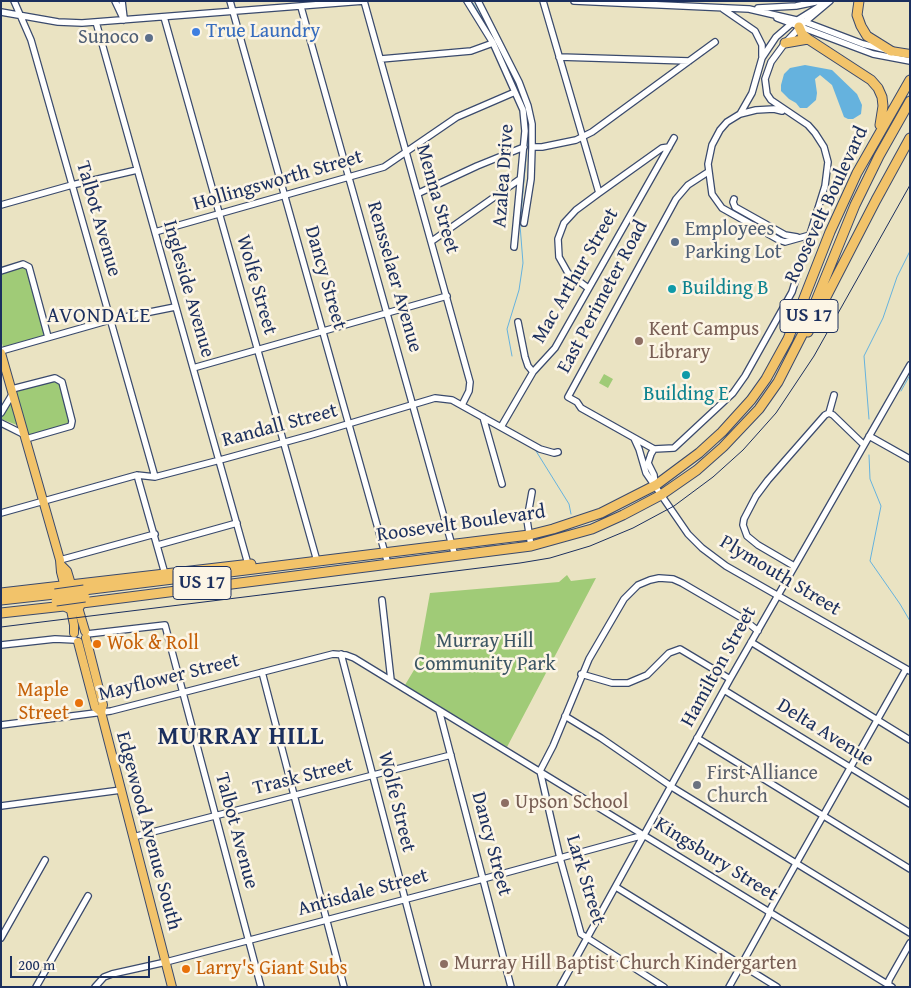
<!DOCTYPE html>
<style>
body{margin:0}
#map{position:relative;width:911px;height:988px;overflow:hidden;background:#eae3c2;font-family:"Gentium Book Plus",serif}
canvas{display:block}
.frame{position:absolute;inset:0;border:2px solid #1b2f5e;pointer-events:none}
.scale{position:absolute;left:10px;top:956px;width:140px;height:22px;box-sizing:border-box;border:2px solid #1b2f5e;border-top:0;padding-left:6px;font-size:15px;line-height:18px;white-space:nowrap;color:#1b2f5e;-webkit-text-stroke:4px #fcf5e5;paint-order:stroke}
</style>
<div id="map">
<canvas width="911" height="988"></canvas>
<div class="frame"></div>
<div class="scale">200 m</div>
</div>
<script>
const g = document.querySelector('canvas').getContext('2d');
g.lineJoin = 'round';
function paint(path, color) {
  g.fillStyle = color;
  g.fill(path, 'evenodd');
}
function shape(rows) {
  const path = new Path2D();
  for (const r of rows) {
    path.moveTo(r[0], r[1]);
    for (let i = 2; i < r.length; i += 2) path.lineTo(r[i], r[i + 1]);
  }
  return path;
}
function trace(path, color, width, dash) {
  g.strokeStyle = color;
  g.lineWidth = width;
  g.lineCap = dash ? 'butt' : 'round';
  g.setLineDash(dash || []);
  g.stroke(path);
}
function drawText(font, color, halo, rows, align = 'center') {
  g.font = font + ' "Gentium Book Plus",serif';
  g.lineWidth = 5;
  g.setLineDash([]);
  g.textBaseline = 'middle';
  g.strokeStyle = halo;
  g.fillStyle = color;
  for (const [text, x, y, turn = 0] of rows) {
    g.save();
    g.translate(x, y);
    g.rotate((+turn || 0) * Math.PI / 180);
    g.textAlign = isNaN(turn) ? turn : align;
    if (halo) g.strokeText(text, 0, 0);
    g.fillText(text, 0, 0);
    g.restore();
  }
}
paint(shape([
 [26,266,45,336,3,347,1,340,1,273],
 [604,374,613,379,608,388,599,383],
 [58,379,70,424,28,437,16,391],
 [11,402,18,425,17,425,1,419,1,416],
 [567,575,571,581,596,578,507,747,405,685,417,665,430,593,559,582]
]), '#a0cb77');
paint(shape([
 [805,65,832,70,857,94,862,105,861,114,853,119,848,119,844,117,832,85,820,75,815,79,817,93,816,100,807,108,800,108,796,103,789,99,781,91,781,85,784,74,790,68]
]), '#65b2de');
trace(shape([
 [473,3,495,40],
 [498,46,522,97],
 [523,100,525,108],
 [512,356,507,329,519,290,523,263,520,225,528,135,528,120,526,112],
 [901,391,910,375],
 [869,419,864,356,883,318,897,277,910,251],
 [536,451,569,504,571,514],
 [869,455,870,479,881,506,870,561,900,604,910,621]
]), '#65b2de', 1);
const minor = shape([
 [14,1,31,40,155,477],
 [115,1,124,20],
 [122,1,124,18],
 [230,1,388,564],
 [364,1,470,382,469,391,462,405],
 [467,1,493,43,523,110,525,131,514,247],
 [478,1,519,82,528,106,532,124,532,147,531,179,524,223],
 [543,1,599,193],
 [574,1,749,9,805,22,863,44,887,50],
 [301,7,455,556],
 [758,8,796,6,820,1],
 [723,9,755,31,762,45,762,56],
 [1,12,58,22,82,23,364,1],
 [164,17,317,561],
 [777,18,873,54,910,61],
 [96,22,248,564],
 [559,57,689,61],
 [381,59,471,51,493,43],
 [782,111,774,109,756,110,740,114,727,122,720,130,712,145,708,164,712,194,722,208,779,240,785,242,810,235],
 [740,114,752,93,762,58,776,37,791,24,825,3],
 [532,147,542,147,576,140,592,132,715,42],
 [708,172,688,185,676,199,568,397,577,402,581,408,654,449,674,448,733,393,745,376,792,292,825,186,828,162,824,147,815,133,808,125,771,100,767,94,765,79,771,62,785,43,805,22,830,1],
 [419,193,477,166,524,147],
 [734,199,733,202,735,207,785,235,797,237],
 [1,205,72,185,137,170],
 [155,232,384,167,457,117,515,92],
 [432,241,520,179],
 [1,271,23,264,29,267,48,337],
 [588,288,568,273,559,257,558,239,564,223,576,210,599,193,662,148,669,147],
 [518,322,525,357,528,366,533,372],
 [1,351,110,320,175,307],
 [193,368,447,296],
 [12,389,55,378,62,382,72,421,71,426,26,439],
 [1,413,13,393],
 [829,413,834,395],
 [483,417,502,484],
 [1,423,25,435],
 [501,427,533,372,555,348,674,138],
 [869,436,910,459],
 [634,438,639,449,646,473,688,534,702,548,726,566,910,671],
 [654,449,651,454,648,463,654,475,655,484],
 [137,475,165,574],
 [1,513,137,475,155,477,220,460,311,435,435,398,452,400,540,449,554,453,558,452],
 [158,545,237,523],
 [531,546,527,520,532,492],
 [60,560,155,534],
 [794,566,758,545,747,536,743,525,744,519,756,496,768,480,825,415,829,413,833,415,864,445],
 [382,600,391,680],
 [87,634,165,625,261,987],
 [751,642,910,740],
 [1,645,55,639,75,640],
 [341,654,428,987],
 [262,672,344,987],
 [581,674,612,683,628,683,647,675,669,653,680,649,730,679],
 [724,690,910,804],
 [439,710,511,987],
 [565,716,601,738,675,789,910,933],
 [1,725,111,711,333,654,346,655,354,658,892,987],
 [697,738,910,869],
 [1,806,121,790],
 [133,837,451,755],
 [616,887,777,987],
 [1,938,45,860],
 [36,987,88,896],
 [95,987,104,977,112,974,166,962,483,879,644,835],
 [560,987,730,679,910,365],
 [664,987,581,934,560,858,540,771,553,746,589,659,624,599,638,585,650,580,659,578,673,579,682,583,742,618,758,631],
 [729,987,768,917,771,908,906,669],
 [888,987,889,980,910,943]
]);
const major = shape([
 [891,51,910,54],
 [1,353,60,560,61,572,66,591],
 [62,566,67,571,73,591],
 [77,604,85,631],
 [70,605,74,625,74,633],
 [86,638,103,705,101,712],
 [78,642,95,707,101,712,172,987]
]);
const highway = shape([
 [859,1,857,15,861,26,867,36,891,51],
 [799,27,802,34,808,39,871,80,878,88,882,97,883,106,880,125],
 [785,43,808,39],
 [808,332,876,200,910,138],
 [84,590,529,535,553,529,601,513,656,485,699,453,722,432,751,400,766,379,788,339,830,232,857,173,910,80],
 [1,593,251,564],
 [1,600,55,594],
 [78,608,82,603,531,546,592,529,623,515,661,495,697,470,723,447,759,409,778,382,802,335,855,205,879,156,910,101],
 [1,613,64,606,71,609]
]);
trace(minor, '#3a4a6d', 8);
trace(major, '#3a4a6d', 10);
trace(highway, '#3a4a6d', 11);
trace(minor, '#fff', 5.5);
trace(major, '#f2c36a', 8);
trace(highway, '#f2c36a', 9);
trace(shape([
 [1,627,520,563,550,558,590,546,633,528,674,506,713,477,743,450,776,413,814,356,910,185]
]), '#1b2f5e', 1);
const highwayBridge = shape([
 [55,594,84,590],
 [56,601,85,597]
]);
trace(highwayBridge, '#3a4a6d', 11, []);
trace(highwayBridge, '#f2c36a', 9);
for (const [x, y, r, color] of [
 [196,32,5,"#3f7fe0"],
 [149,38,5,"#5c6f8a"],
 [675,242,5,"#5c6f8a"],
 [672,289,5,"#0f9aa8"],
 [639,341,5,"#8d6e63"],
 [686,375,5,"#0f9aa8"],
 [97,644,5,"#e8710a"],
 [79,703,5,"#e8710a"],
 [697,785,5,"#6b7280"],
 [505,803,5,"#8d6e63"],
 [444,964,5,"#8d6e63"],
 [186,969,5,"#e8710a"]
]) {
  const dot = new Path2D();
  dot.arc(x, y, r, 0, 2 * Math.PI);
  g.fillStyle = color;
  g.fill(dot);
  trace(dot, '#fcf5e5', 2);
}
for (const [x, y, w] of [
 [809,316,58],
 [202,583,58]
]) {
  const box = new Path2D();
  box.roundRect(x - w / 2, y - 16.5, w, 33, 4);
  g.fillStyle = '#fcf5e5';
  g.fill(box);
  trace(box, '#1b2f5e', 1);
}
drawText('bold 19px', '#1b2f5e', null, [
 ["US 17",809,316],
 ["US 17",202,583]
]);
drawText('20px', '#366cbe', '#fcf5e5', [
 ["True Laundry",206,32]
], 'left');
drawText('20px', '#4e5e75', '#fcf5e5', [
 ["Sunoco",139,38],
 ["Employees",685,230,"left"],
 ["Parking Lot",685,253,"left"]
], 'right');
drawText('20px', '#1b2f5e', '#fcf5e5', [
 ["Azalea Drive",504,176,-86],
 ["Hollingsworth Street",278,181,-16],
 ["Menna Street",437,199,74],
 ["Roosevelt Boulevard",827,205,-65],
 ["Talbot Avenue",98,219,74],
 ["Mac Arthur Street",576,276,-60],
 ["Rensselaer Avenue",394,277,74],
 ["Dancy Street",325,278,74],
 ["Wolfe Street",256,285,74],
 ["Ingleside Avenue",188,289,74],
 ["East Perimeter Road",603,297,-62],
 ["Randall Street",280,426,-15],
 ["Roosevelt Boulevard",461,524,-8],
 ["Plymouth Street",780,576,31],
 ["Hamilton Street",719,667,-61],
 ["Mayflower Street",169,678,-14],
 ["Delta Avenue",825,733,32],
 ["Trask Street",303,777,-14],
 ["Wolfe Street",396,802,76],
 ["Edgewood Avenue South",148,831,75],
 ["Talbot Avenue",236,831,75],
 ["Dancy Street",491,844,75],
 ["Kingsbury Street",716,860,32],
 ["Lark Street",585,880,73],
 ["Antisdale Street",363,893,-15]
]);
drawText('20px', '#0d838f', '#fcf5e5', [
 ["Building B",682,289],
 ["Building E",686,395,"center"]
], 'left');
drawText('20px', '#785e54', '#fcf5e5', [
 ["Kent Campus",649,330],
 ["Library",649,353],
 ["Upson School",515,803],
 ["Murray Hill Baptist Church Kindergarten",454,964]
], 'left');
drawText('20px', '#3c5664', '#fcf5e5', [
 ["Murray Hill",485,642],
 ["Community Park",485,665]
]);
drawText('20px', '#c56008', '#fcf5e5', [
 ["Wok & Roll",107,644],
 ["Maple",69,691,"right"],
 ["Street",69,714,"right"],
 ["Larry's Giant Subs",196,969]
], 'left');
drawText('20px', '#5b616d', '#fcf5e5', [
 ["First Alliance",707,774],
 ["Church",707,797]
], 'left');
g.letterSpacing = '1px';
drawText('21px', '#1b2f5e', '#fcf5e5', [
 ["AVONDALE",99,317]
]);
g.letterSpacing = '0px';
g.letterSpacing = '1px';
drawText('bold 25px', '#1b2f5e', '#fcf5e5', [
 ["MURRAY HILL",241,738]
]);
g.letterSpacing = '0px';
</script>
